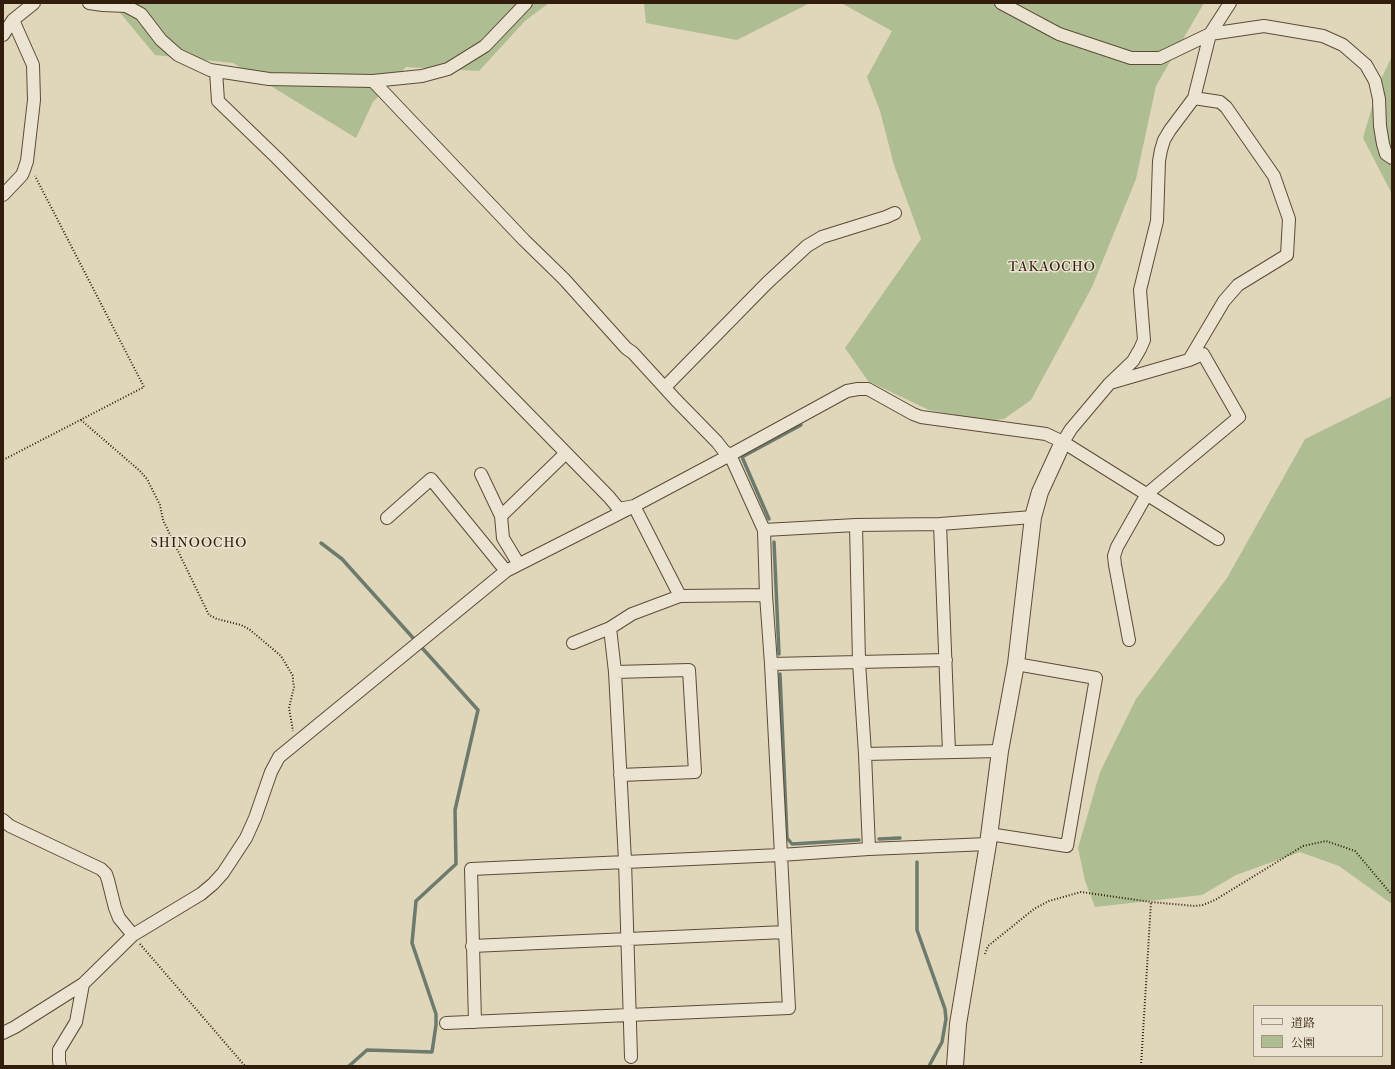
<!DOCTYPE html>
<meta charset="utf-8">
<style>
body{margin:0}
#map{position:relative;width:1395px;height:1069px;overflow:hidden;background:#e0d6ba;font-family:"IM FELL French Canon","Noto Serif JP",serif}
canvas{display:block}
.frame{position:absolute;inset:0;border:4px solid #311d0b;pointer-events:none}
.legend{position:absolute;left:1253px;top:1005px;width:130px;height:52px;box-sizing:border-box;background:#ebe4d2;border:1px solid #a19482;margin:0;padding:5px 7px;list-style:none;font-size:12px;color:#311d0b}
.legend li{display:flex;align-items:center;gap:8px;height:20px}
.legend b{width:20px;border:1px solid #a19482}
</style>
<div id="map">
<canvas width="1395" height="1069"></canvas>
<div class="frame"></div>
<ul class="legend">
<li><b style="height:5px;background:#ebe4d2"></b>道路</li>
<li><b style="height:11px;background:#afbe92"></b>公園</li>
</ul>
</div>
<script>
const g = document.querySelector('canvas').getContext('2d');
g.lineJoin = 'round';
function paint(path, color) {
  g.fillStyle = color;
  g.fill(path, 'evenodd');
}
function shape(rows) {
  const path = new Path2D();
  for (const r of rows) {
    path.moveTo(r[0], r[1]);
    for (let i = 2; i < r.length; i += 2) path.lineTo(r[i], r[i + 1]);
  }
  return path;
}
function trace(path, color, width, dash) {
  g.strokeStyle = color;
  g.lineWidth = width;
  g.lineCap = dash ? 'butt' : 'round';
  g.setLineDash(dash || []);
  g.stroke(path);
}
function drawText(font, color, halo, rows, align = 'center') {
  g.font = font + ' "IM FELL French Canon",serif';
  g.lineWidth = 3;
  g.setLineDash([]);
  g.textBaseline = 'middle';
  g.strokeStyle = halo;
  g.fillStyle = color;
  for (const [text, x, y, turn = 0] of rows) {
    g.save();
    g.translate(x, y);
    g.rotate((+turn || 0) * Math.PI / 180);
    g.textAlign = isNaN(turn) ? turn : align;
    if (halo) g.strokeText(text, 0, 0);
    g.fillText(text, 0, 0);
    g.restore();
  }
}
paint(shape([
 [112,3,549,3,525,21,479,71,406,67,373,102,356,138,233,63,155,55],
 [644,3,810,3,737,40,646,23],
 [841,3,1204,3,1156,86,1136,179,1092,287,1031,400,1004,419,986,421,929,410,868,381,845,348,921,239,894,165,880,111,867,77,892,31],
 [1392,56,1392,194,1363,138,1378,86],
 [1392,396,1392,904,1339,866,1300,852,1236,875,1202,895,1095,907,1085,881,1078,848,1100,772,1136,699,1227,578,1305,439]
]), '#afbe92');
trace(shape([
 [769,519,742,457,801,425],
 [774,542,779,654],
 [321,543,342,559,478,710,455,810,456,864,416,901,412,943,436,1014,436,1025,432,1052,367,1050,349,1066],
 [780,674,787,838,792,844,859,840],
 [879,839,900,838],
 [917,862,917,930,945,1009,946,1019,942,1042,929,1066]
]), '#6c7b6e', 3.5);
const minor = shape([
 [89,3,103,5,126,6,141,14,161,40,178,55,210,70,269,79,373,81,422,76,448,69,485,46,526,3],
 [1001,3,1059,34,1131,58,1160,58,1210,34,1264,26,1323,36,1343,45,1366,65,1375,81,1379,99,1380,126,1383,144,1386,154,1392,158],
 [3,35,13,20,34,3],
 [216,71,218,101,277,158,400,283,609,497,619,509,634,506,680,596,766,595],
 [373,81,524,240,564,279,626,348,633,353,675,399,717,442,724,451,730,455,764,530,766,595,771,664,789,1008,446,1023],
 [3,195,22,175,24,170,27,161,34,100,33,65,13,20],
 [1189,360,1224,301,1238,285,1287,255,1289,219,1274,176,1226,107,1220,102,1194,98],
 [1110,383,1189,360,1203,354,1239,417,1147,494,1117,547,1114,556,1115,565,1129,640],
 [665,387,767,283,807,246,822,237,886,217,895,213],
 [1063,442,1071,429,1109,384,1133,361,1140,349,1144,340,1140,290,1157,221,1159,161,1161,150,1164,140,1170,130,1194,98,1210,34,1230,3],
 [481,474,501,516],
 [387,518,431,479,506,571],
 [940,524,949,752],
 [856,525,859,662,865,754,869,849],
 [764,530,856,525,940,524,1033,517],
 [518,563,503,538,501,516,566,453],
 [610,628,615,672,625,861,631,1057],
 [573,643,610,628,632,614,680,596],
 [771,664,946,660],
 [615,672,689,670,695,772,620,775],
 [865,754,1000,751],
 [3,820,10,826,101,869,106,874,108,880,115,908,119,918,133,935],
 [989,834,1067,846,1096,678,1016,664],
 [472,946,785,932],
 [475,1022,471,869,780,855,869,849,988,844],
 [3,1033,15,1027,83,984,133,935,201,894,213,884,223,873,246,838,255,818,271,772,279,757,506,571,634,506,730,455,847,391,858,389,868,389,913,414,921,417,1046,434,1063,442,1218,539],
 [60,1066,59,1061,59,1050,76,1022,83,984]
]);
const tertiary = shape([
 [955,1066,958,1024,988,844,1000,751,1016,664,1033,517,1040,492,1063,442]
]);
trace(minor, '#5d4b37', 14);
trace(tertiary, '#5d4b37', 18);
trace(shape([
 [81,420,140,471,147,479,160,505,163,520,209,615,217,619,241,625,249,629,281,656,293,676,293,681,294,687,289,708,293,731],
 [3,460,144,387,35,176],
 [140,944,245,1066],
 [985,954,988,946,1034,909,1049,901,1081,892,1151,902,1195,906,1203,905,1215,900,1303,846,1326,841,1355,851,1392,895],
 [1141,1066,1151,902]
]), '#311d0b', 2, [1, 2]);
trace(minor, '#ebe4d2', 12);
trace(tertiary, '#ebe4d2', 16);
g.letterSpacing = '1px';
drawText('14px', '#311d0b', '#ebe4d2', [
 ["TAKAOCHO",1052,268],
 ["SHINOOCHO",199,544]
]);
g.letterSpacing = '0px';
</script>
